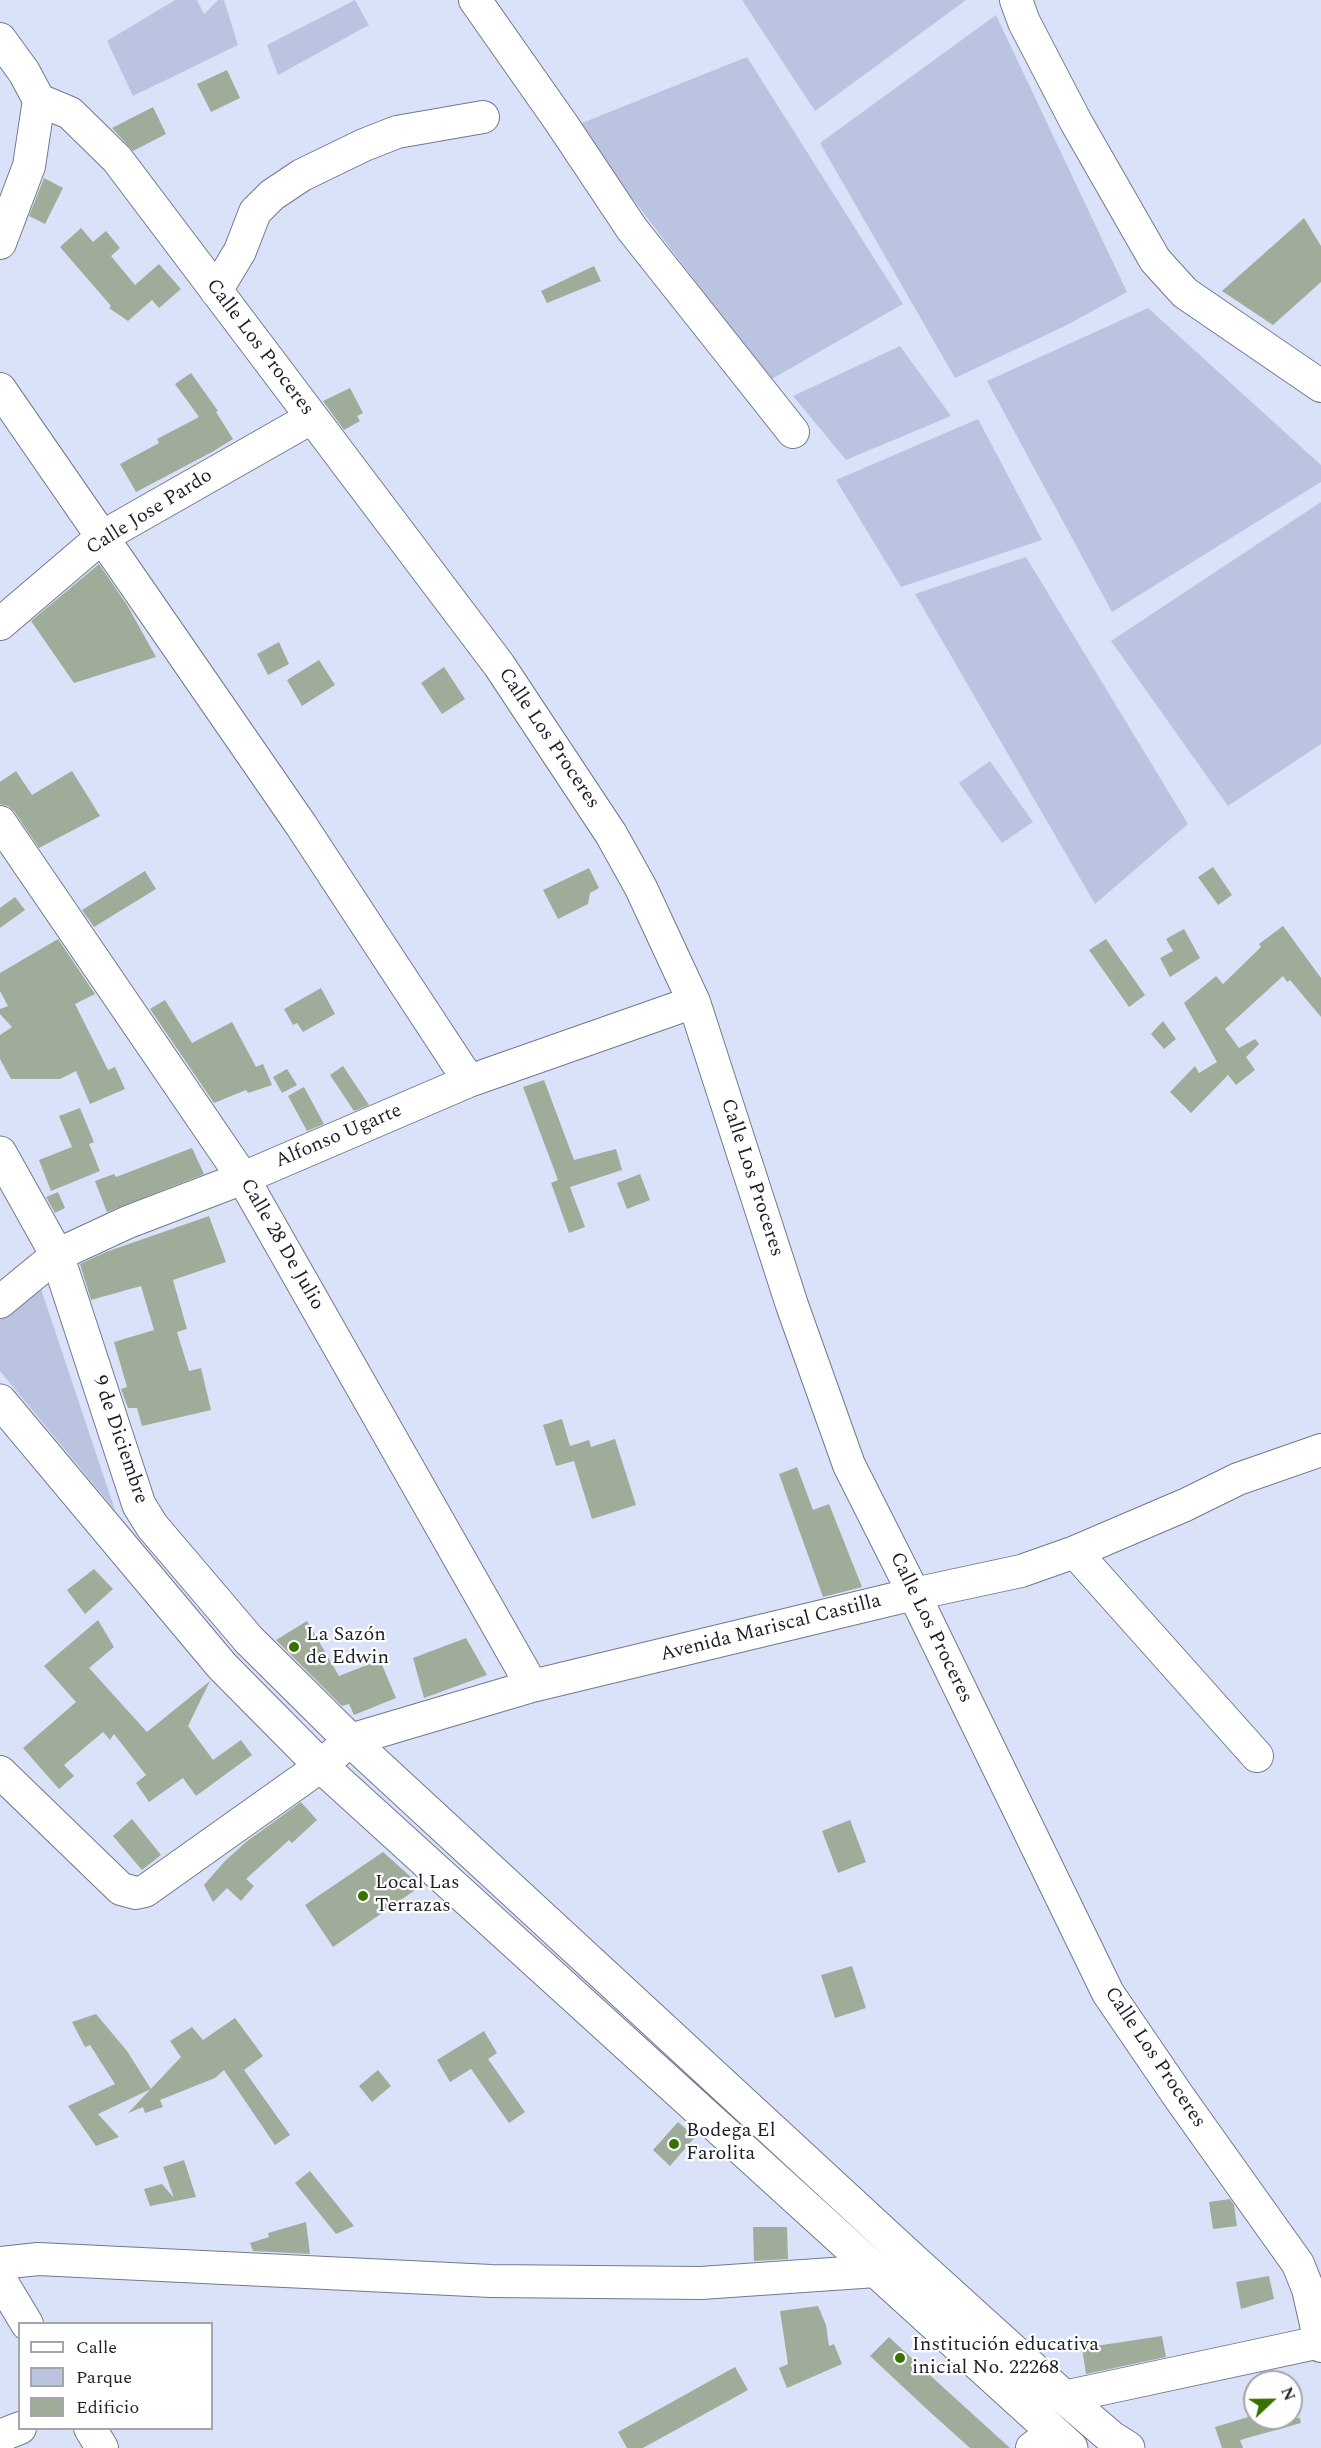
<!DOCTYPE html>
<meta charset="utf-8">
<style>
body{margin:0}
#map{position:relative;width:1321px;height:2448px;overflow:hidden;background:#dae2f9;font-family:Spectral,serif}
canvas{display:block}
.legend{position:absolute;left:18px;top:2322px;width:195px;height:108px;box-sizing:border-box;background:#fff;border:2px solid #a5a6a9;margin:0;padding:8px 10px;list-style:none;font-size:18px;color:#1e2028}
.legend li{display:flex;align-items:center;gap:12px;height:30px}
.legend b{width:30px;border:2px solid #a5a6a9}
.north{position:absolute;left:1243px;top:2370px;width:60px;height:60px;box-sizing:border-box;background:#fff;border:2px solid #a5a6a9;border-radius:50%;rotate:68deg;font-size:16px;font-weight:700;line-height:24px;text-align:center;color:#1e2028}
.north::after{content:'';display:block;margin:auto;width:21px;height:27px;background:#377100;clip-path:polygon(50% 0,100% 100%,50% 72%,0 100%)}
</style>
<div id="map">
<canvas width="1321" height="2448"></canvas>
<ul class="legend">
<li><b style="height:8px;background:#fff"></b>Calle</li>
<li><b style="height:16px;background:#bac4e0"></b>Parque</li>
<li><b style="height:16px;background:#9fac99"></b>Edificio</li>
</ul>
<div class="north">N</div>
</div>
<script>
const g = document.querySelector('canvas').getContext('2d');
g.lineJoin = 'round';
function paint(path, color) {
  g.fillStyle = color;
  g.fill(path, 'evenodd');
}
function shape(rows) {
  const path = new Path2D();
  for (const r of rows) {
    path.moveTo(r[0], r[1]);
    for (let i = 2; i < r.length; i += 2) path.lineTo(r[i], r[i + 1]);
  }
  return path;
}
function trace(path, color, width, dash) {
  g.strokeStyle = color;
  g.lineWidth = width;
  g.lineCap = dash ? 'butt' : 'round';
  g.setLineDash(dash || []);
  g.stroke(path);
}
function drawText(font, color, halo, rows, align = 'center') {
  g.font = font + ' Spectral,serif';
  g.lineWidth = 4.5;
  g.setLineDash([]);
  g.textBaseline = 'middle';
  g.strokeStyle = halo;
  g.fillStyle = color;
  for (const [text, x, y, turn = 0] of rows) {
    g.save();
    g.translate(x, y);
    g.rotate((+turn || 0) * Math.PI / 180);
    g.textAlign = isNaN(turn) ? turn : align;
    if (halo) g.strokeText(text, 0, 0);
    g.fillText(text, 0, 0);
    g.restore();
  }
}
paint(shape([
 [175,0,197,0,204,14,218,0,224,0,238,45,133,96,107,41],
 [355,0,369,25,278,75,267,45],
 [742,0,966,0,815,111],
 [996,15,1127,292,1067,325,955,378,820,143],
 [747,57,903,304,770,380,577,125],
 [1148,308,1321,465,1321,482,1112,612,987,381],
 [900,346,951,416,846,460,793,396],
 [978,419,1042,540,901,587,836,480],
 [1321,502,1321,744,1228,806,1111,641],
 [1026,557,1188,824,1095,904,915,594],
 [990,761,1033,822,1002,843,959,783],
 [39,1283,115,1510,0,1371,0,1319]
]), '#bac4e0');
paint(shape([
 [227,70,240,98,211,112,197,84],
 [153,107,166,134,133,151,112,128],
 [44,178,63,188,45,224,29,216],
 [1304,218,1321,246,1321,282,1273,325,1222,291],
 [81,228,93,242,106,231,120,248,111,256,135,285,159,264,181,289,159,308,152,300,128,321,109,308,111,306,60,247],
 [594,266,601,281,547,303,541,291],
 [191,373,218,411,216,412,233,439,212,452,136,492,120,464,159,443,157,439,199,417,175,384],
 [350,388,363,413,357,416,360,421,344,430,323,401],
 [99,564,127,605,156,657,74,683,31,621],
 [279,642,289,664,268,675,257,654],
 [319,660,335,685,302,706,287,680],
 [444,667,465,699,442,714,421,683],
 [16,771,32,795,72,771,100,816,39,848,14,811,8,806,0,804,0,782],
 [1213,867,1232,895,1218,905,1198,877],
 [589,868,599,888,590,893,588,904,558,919,543,890],
 [145,871,156,889,94,927,82,910],
 [15,897,25,910,0,928,0,908],
 [1283,926,1321,978,1321,1017,1290,980,1287,982,1283,976,1225,1029,1239,1048,1255,1039,1259,1044,1246,1057,1255,1070,1236,1085,1228,1075,1191,1113,1170,1092,1195,1066,1199,1073,1217,1062,1184,1003,1216,976,1223,984,1261,947,1259,944],
 [1184,929,1200,958,1170,977,1160,958,1173,951,1166,939],
 [58,939,95,994,75,1004,108,1070,115,1067,125,1089,90,1104,76,1071,60,1079,11,1079,0,1059,0,1035,12,1027,0,1014,0,1009,8,1006,0,991,0,973],
 [1106,939,1145,995,1129,1007,1089,950],
 [321,988,335,1014,303,1032,297,1023,293,1025,284,1009],
 [165,1000,192,1043,232,1022,256,1067,263,1064,272,1085,248,1093,246,1090,214,1103,150,1009],
 [1163,1021,1176,1039,1164,1049,1151,1034],
 [343,1066,369,1105,354,1111,330,1075],
 [287,1069,297,1085,282,1093,273,1077],
 [544,1080,574,1160,616,1149,622,1170,570,1187,585,1227,569,1233,551,1183,558,1180,523,1087],
 [304,1087,324,1124,307,1131,288,1096],
 [80,1108,94,1142,89,1144,100,1171,51,1191,39,1160,72,1147,59,1116],
 [192,1148,204,1174,107,1212,95,1181,114,1174,116,1177],
 [640,1174,650,1200,627,1209,617,1183],
 [58,1192,65,1208,55,1213,46,1197],
 [209,1216,226,1262,173,1280,187,1329,177,1332,189,1371,201,1368,211,1410,142,1426,137,1408,128,1408,121,1389,127,1387,114,1342,154,1330,141,1286,91,1300,80,1264,106,1252],
 [562,1419,570,1446,589,1440,591,1447,615,1439,636,1505,592,1519,574,1461,556,1466,543,1425],
 [797,1467,813,1510,829,1504,862,1587,823,1597,779,1474],
 [94,1569,113,1589,85,1614,67,1590],
 [98,1620,114,1647,89,1668,147,1732,210,1681,188,1726,213,1760,241,1740,252,1755,196,1796,183,1778,149,1802,136,1783,146,1775,114,1734,110,1740,103,1732,64,1765,74,1776,59,1789,23,1748,76,1702,44,1666],
 [307,1621,339,1676,380,1660,396,1698,354,1715,349,1704,342,1706,276,1640],
 [466,1638,487,1675,424,1698,413,1658],
 [301,1802,317,1820,292,1843,289,1840,246,1879,254,1886,241,1901,227,1888,213,1902,204,1885,225,1861,246,1842],
 [132,1819,161,1855,142,1870,113,1836],
 [850,1820,866,1862,838,1873,822,1831],
 [383,1852,421,1886,333,1947,305,1905],
 [852,1966,866,2008,835,2018,821,1975],
 [96,2014,127,2051,151,2089,98,2114,119,2137,96,2146,68,2106,115,2084,90,2045,85,2047,72,2022],
 [235,2018,263,2056,244,2070,290,2135,275,2145,224,2070,215,2078,160,2100,163,2107,145,2113,143,2107,128,2113,181,2057,170,2041,192,2027,203,2040],
 [484,2031,497,2053,488,2059,525,2112,509,2123,471,2069,450,2082,437,2060],
 [378,2070,391,2086,372,2102,359,2086],
 [678,2122,695,2137,670,2166,653,2150],
 [184,2160,196,2197,150,2206,144,2189,162,2184,174,2198,163,2167],
 [310,2171,354,2226,336,2234,295,2183],
 [1230,2199,1234,2205,1237,2226,1213,2229,1209,2202],
 [306,2222,310,2254,253,2251,250,2243,269,2237,268,2233],
 [753,2227,787,2227,788,2259,754,2261],
 [1269,2276,1274,2299,1241,2309,1236,2282],
 [818,2306,826,2325,829,2346,834,2344,842,2364,787,2388,779,2368,788,2364,780,2311],
 [1162,2336,1166,2357,1086,2374,1082,2348],
 [889,2337,945,2389,1010,2448,970,2448,931,2413,870,2356],
 [735,2367,748,2390,643,2448,627,2448,618,2432],
 [1255,2415,1255,2418,1300,2418,1301,2423,1240,2440,1243,2448,1222,2448,1215,2427]
]), '#9fac99');
const minor = shape([
 [475,0,562,124,632,229,793,432],
 [1016,0,1024,22,1076,122,1155,260,1185,293,1321,386],
 [0,39,24,72,39,100],
 [39,100,70,113,117,159,499,665,611,834,641,888,694,1002,792,1305,849,1465,914,1594,1108,1993,1179,2097,1298,2264,1308,2289,1321,2346],
 [0,243,29,166,39,100],
 [216,291,240,251,255,212,272,195,302,175,364,145,397,132,483,117],
 [0,389,301,825,469,1081],
 [0,624,102,537,311,418],
 [0,822,243,1178,532,1686],
 [0,1302,57,1255,128,1222,243,1178,469,1081,694,1002],
 [1075,1552,1257,1756],
 [0,1772,121,1889,136,1893,145,1891,321,1766,350,1740,532,1686,914,1594,1021,1571,1075,1552,1185,1505,1238,1479,1321,1450],
 [0,2263,38,2259,491,2281,701,2283,876,2271,895,2265],
 [0,2279,27,2324],
 [1064,2397,1320,2342],
 [90,2428,102,2448],
 [0,2436,20,2428],
 [1032,2448,1053,2433]
]);
const major = shape([
 [0,1153,57,1255,139,1505,152,1526,249,1640,350,1740,913,2260,1064,2397,1112,2438,1128,2448],
 [0,1401,222,1666,321,1766,1071,2448]
]);
trace(minor, '#72798d', 34);
trace(major, '#72798d', 35);
trace(minor, '#fff', 32);
trace(major, '#fff', 33);
for (const [x, y, r, color] of [
 [294,1647,6,"#377100"],
 [363,1896,6,"#377100"],
 [674,2144,6,"#377100"],
 [900,2358,6,"#377100"]
]) {
  const dot = new Path2D();
  dot.arc(x, y, r, 0, 2 * Math.PI);
  g.fillStyle = color;
  g.fill(dot);
  trace(dot, '#fff', 2);
}
drawText('20px', '#1e2028', '#fff', [
 ["Calle Los Proceres",259,348,53],
 ["Calle Jose Pardo",150,513,-32],
 ["Calle Los Proceres",548,739,56],
 ["Alfonso Ugarte",339,1137,-23],
 ["Calle Los Proceres",751,1178,72],
 ["Calle 28 De Julio",281,1245,60],
 ["9 de Diciembre",119,1440,71],
 ["Calle Los Proceres",930,1628,64],
 ["Avenida Mariscal Castilla",771,1629,-14],
 ["Calle Los Proceres",1154,2058,56]
]);
drawText('20px', '#1e2028', '#fff', [
 ["La Sazón",306,1636],
 ["de Edwin",306,1659],
 ["Local Las",375,1884],
 ["Terrazas",375,1907],
 ["Bodega El",686,2132],
 ["Farolita",686,2155],
 ["Institución educativa",912,2346],
 ["inicial No. 22268",912,2369]
], 'left');
</script>
